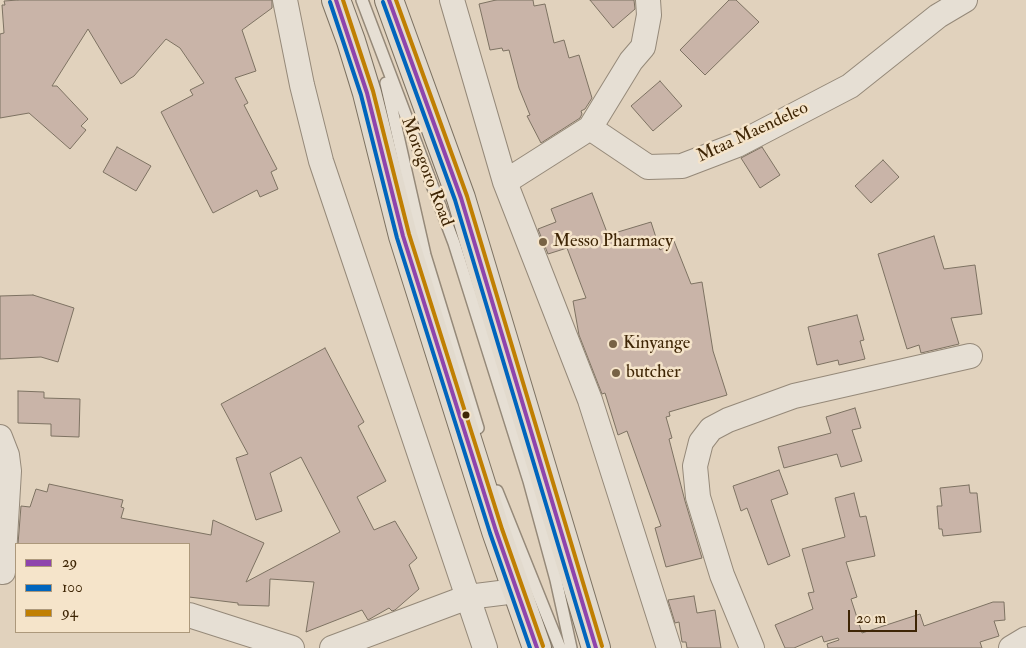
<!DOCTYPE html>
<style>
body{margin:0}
#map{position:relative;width:1026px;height:648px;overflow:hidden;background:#e1d2bd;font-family:"IM FELL Double Pica",serif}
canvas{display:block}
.legend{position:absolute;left:15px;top:543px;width:175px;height:90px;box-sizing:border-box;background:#f5e4ca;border:1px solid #ac987b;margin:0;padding:6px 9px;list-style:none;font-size:15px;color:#3e2505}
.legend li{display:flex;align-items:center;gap:10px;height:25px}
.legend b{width:25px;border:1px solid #ac987b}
.scale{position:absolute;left:848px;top:610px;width:69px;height:22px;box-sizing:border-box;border:2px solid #3e2505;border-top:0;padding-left:6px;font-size:15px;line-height:18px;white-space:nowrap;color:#3e2505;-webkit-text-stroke:4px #f5e4ca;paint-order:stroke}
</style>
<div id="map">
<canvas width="1026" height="648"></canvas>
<ul class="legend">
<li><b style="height:6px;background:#8e44ad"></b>29</li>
<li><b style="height:6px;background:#0065bd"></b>100</li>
<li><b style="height:6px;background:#c07f02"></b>94</li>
</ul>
<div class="scale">20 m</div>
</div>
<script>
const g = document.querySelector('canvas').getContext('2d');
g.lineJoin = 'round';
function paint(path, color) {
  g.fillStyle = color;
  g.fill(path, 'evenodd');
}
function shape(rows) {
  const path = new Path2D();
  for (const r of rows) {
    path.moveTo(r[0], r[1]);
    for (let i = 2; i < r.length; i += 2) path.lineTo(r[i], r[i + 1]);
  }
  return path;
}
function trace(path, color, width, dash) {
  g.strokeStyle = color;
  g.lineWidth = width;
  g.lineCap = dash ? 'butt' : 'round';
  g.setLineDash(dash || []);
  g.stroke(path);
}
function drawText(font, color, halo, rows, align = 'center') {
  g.font = font + ' "IM FELL Double Pica",serif';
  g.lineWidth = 5;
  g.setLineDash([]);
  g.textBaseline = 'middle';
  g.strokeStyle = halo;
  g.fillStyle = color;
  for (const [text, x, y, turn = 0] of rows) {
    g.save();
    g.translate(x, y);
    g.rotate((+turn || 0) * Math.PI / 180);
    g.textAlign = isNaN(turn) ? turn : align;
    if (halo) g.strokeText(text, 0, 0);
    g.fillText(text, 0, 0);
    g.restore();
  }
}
const building = shape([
 [18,0,272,0,272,8,242,30,256,71,235,78,248,103,244,105,277,169,271,172,278,189,260,197,257,190,213,213,161,112,193,95,190,90,204,83,180,48,166,39,134,76,121,84,88,29,52,86,57,86,88,119,81,126,86,130,70,149,29,113,0,118,0,34,4,33,2,5,5,5,4,1,18,0],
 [496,0,533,0,534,6,545,4,554,43,564,40,569,58,579,55,592,98,585,109,581,111,582,114,580,118,541,143,527,116,530,115,519,88,509,50,503,51,502,48,490,50,479,4,496,0],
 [590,0,634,0,635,9,613,28,590,0],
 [729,0,736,0,759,22,705,75,680,50,729,0],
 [660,81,682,106,653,131,631,106,660,81],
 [117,147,151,166,136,191,103,172,117,147],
 [762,147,780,175,760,188,741,158,762,147],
 [883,160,899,177,871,203,855,186,883,160],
 [592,193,608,235,651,222,660,250,674,241,691,284,702,282,713,351,727,395,669,412,670,416,666,417,672,438,669,439,685,501,702,558,666,567,655,528,661,526,627,431,618,435,605,393,602,394,579,335,573,301,586,298,567,248,548,254,538,229,556,222,551,209,592,193],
 [934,236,944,269,975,265,982,314,951,318,959,344,921,353,919,345,907,349,878,254,934,236],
 [33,295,74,308,58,362,41,357,0,359,0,296,33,295],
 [857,315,864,340,860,341,865,359,839,365,838,360,817,365,808,327,857,315],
 [325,348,364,422,358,426,386,481,357,497,374,530,395,521,417,558,409,565,419,589,395,610,392,611,389,608,368,620,362,610,306,632,314,582,270,579,269,606,238,605,238,603,189,597,189,544,18,544,21,506,30,507,36,489,47,492,49,484,123,500,121,507,124,508,121,518,211,535,213,520,264,543,246,582,340,532,301,457,270,473,282,511,256,520,236,458,248,454,221,404,325,348],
 [18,391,44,392,44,398,80,399,79,437,51,436,51,424,18,423,18,391],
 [855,408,861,428,852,430,862,461,841,467,837,454,784,468,778,447,831,433,826,417,855,408],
 [779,470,788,494,771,500,790,556,768,565,747,508,741,511,733,486,779,470],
 [969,485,970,493,977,493,981,532,943,536,942,529,939,529,937,506,942,506,940,488,969,485],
 [854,493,860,517,866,516,875,556,846,562,857,597,851,599,862,633,920,614,924,626,993,602,1004,602,1005,620,994,621,999,636,980,642,982,648,828,648,827,644,839,640,838,638,824,642,822,636,794,648,785,648,775,625,813,609,808,593,814,592,802,549,845,537,835,498,854,493],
 [694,596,697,613,715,610,721,648,687,648,686,642,682,642,679,622,675,623,668,600,694,596]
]);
paint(building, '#c9b4a8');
trace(building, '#7d7262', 1);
const lane = shape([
 [362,0,454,243,529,481,556,580,571,648],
 [386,83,425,255,478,428],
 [497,491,560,648]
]);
const street = shape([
 [285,0,302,85,321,161,485,648],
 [452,0,505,182,590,400,669,648],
 [590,128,631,61,643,47,649,15,648,0],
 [505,182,590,128,648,167,682,166,737,145,850,86,938,16,965,0],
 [0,437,7,455,9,471,3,572],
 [189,615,292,648],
 [332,648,468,597,516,591],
 [752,648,722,575,698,497,695,466,701,442,711,429,728,420,794,396,970,356],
 [1011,648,1026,639]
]);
const highway = shape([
 [336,0,351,41,367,93,403,236,496,531,537,648],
 [389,0,461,198,596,648]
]);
trace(lane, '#958979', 14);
trace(street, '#958979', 26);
trace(highway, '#7d7262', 30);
trace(lane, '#e6dfd4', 11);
trace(street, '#e6dfd4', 24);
trace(highway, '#e2dacd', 28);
trace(shape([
 [336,0,367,93,403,236,496,531,537,648],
 [389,0,461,198,596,648]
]), '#8e44ad', 4);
trace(shape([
 [330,2,361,95,397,238,490,533,530,648],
 [383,2,455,200,589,648]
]), '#0065bd', 4);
trace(shape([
 [343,0,373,91,409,234,502,529,543,646],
 [396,0,467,196,602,646]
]), '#c07f02', 4);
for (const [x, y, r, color] of [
 [543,242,5,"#776245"],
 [613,344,5,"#776245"],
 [616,373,5,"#776245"],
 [466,415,4.5,"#3e2505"]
]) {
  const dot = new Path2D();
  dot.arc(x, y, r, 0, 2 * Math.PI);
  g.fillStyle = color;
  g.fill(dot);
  trace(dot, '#f5e4ca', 2);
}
drawText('18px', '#3e2505', '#f5e4ca', [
 ["Mtaa Maendeleo",753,133,-25],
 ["Morogoro Road",426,172,69]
]);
drawText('18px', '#3e2505', '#f5e4ca', [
 ["Messo Pharmacy",553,242],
 ["Kinyange",623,344],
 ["butcher",626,373]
], 'left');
</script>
